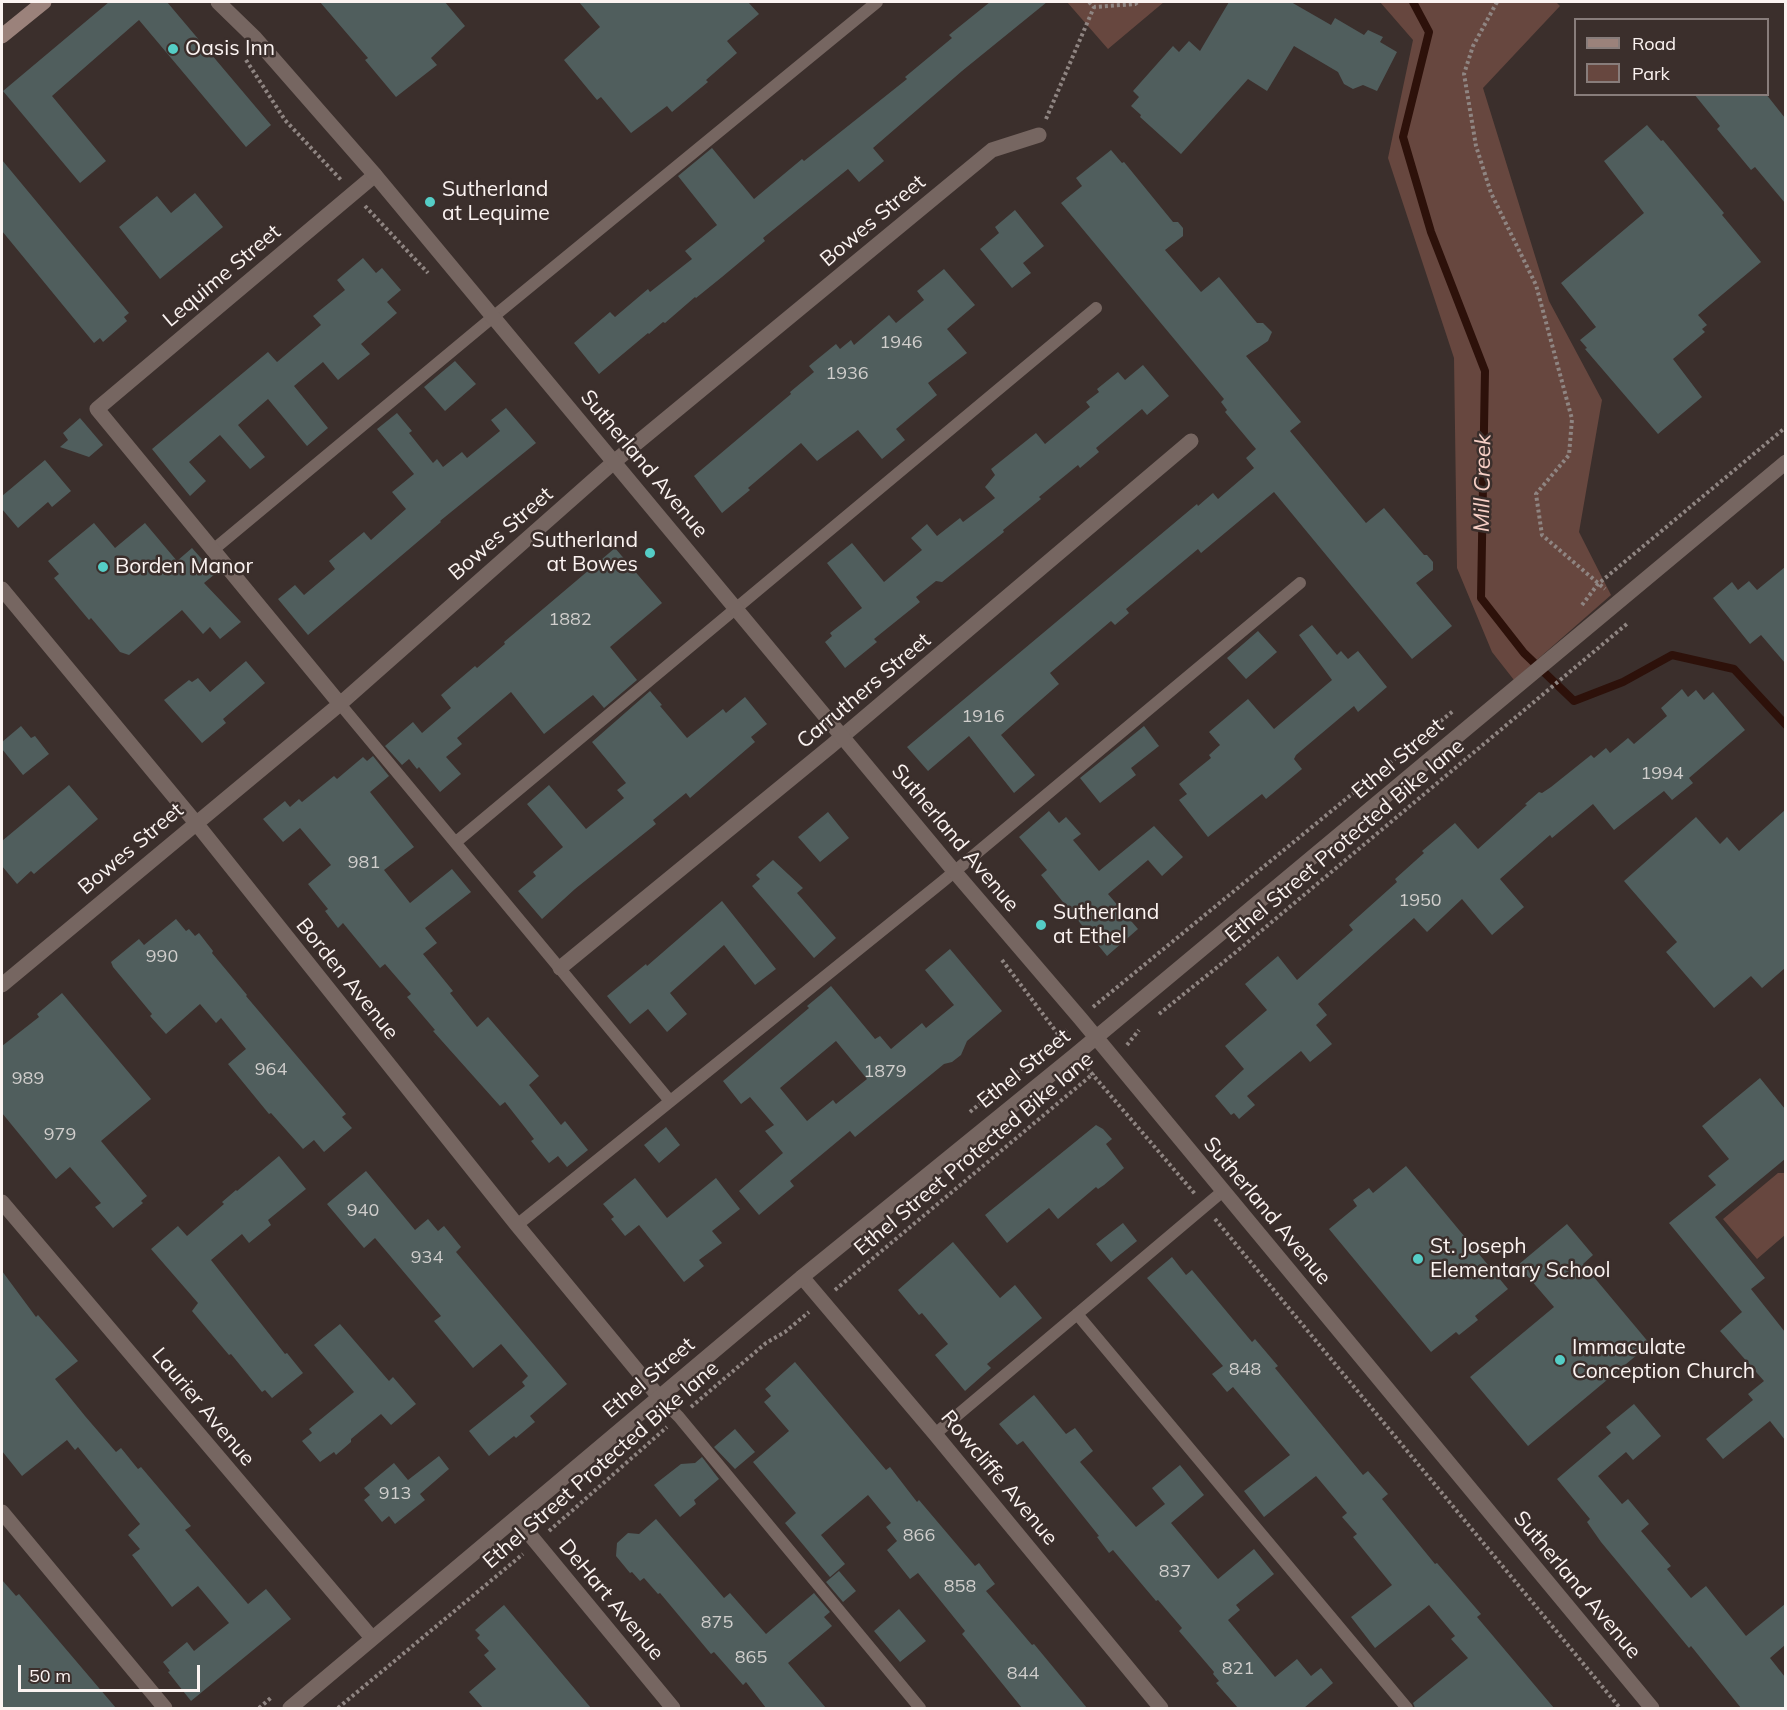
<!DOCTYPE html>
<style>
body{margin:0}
#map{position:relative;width:1787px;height:1710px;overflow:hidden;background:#3b2f2c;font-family:Mulish,sans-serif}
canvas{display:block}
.frame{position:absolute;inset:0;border:3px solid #fbf3f1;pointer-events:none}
.legend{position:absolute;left:1574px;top:18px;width:195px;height:78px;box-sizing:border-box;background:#3b2f2c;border:2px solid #887d7b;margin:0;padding:8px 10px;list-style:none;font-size:18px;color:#fbf3f1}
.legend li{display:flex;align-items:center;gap:12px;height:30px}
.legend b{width:30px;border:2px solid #887d7b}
.scale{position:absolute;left:18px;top:1665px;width:182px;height:27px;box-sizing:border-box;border:3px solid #fbf3f1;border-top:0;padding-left:8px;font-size:18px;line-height:21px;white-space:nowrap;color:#fbf3f1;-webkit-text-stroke:4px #3b2f2c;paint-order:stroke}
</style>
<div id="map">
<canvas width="1787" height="1710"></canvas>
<div class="frame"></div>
<ul class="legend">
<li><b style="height:8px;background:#9b827b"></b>Road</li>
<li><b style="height:16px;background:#67473f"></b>Park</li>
</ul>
<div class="scale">50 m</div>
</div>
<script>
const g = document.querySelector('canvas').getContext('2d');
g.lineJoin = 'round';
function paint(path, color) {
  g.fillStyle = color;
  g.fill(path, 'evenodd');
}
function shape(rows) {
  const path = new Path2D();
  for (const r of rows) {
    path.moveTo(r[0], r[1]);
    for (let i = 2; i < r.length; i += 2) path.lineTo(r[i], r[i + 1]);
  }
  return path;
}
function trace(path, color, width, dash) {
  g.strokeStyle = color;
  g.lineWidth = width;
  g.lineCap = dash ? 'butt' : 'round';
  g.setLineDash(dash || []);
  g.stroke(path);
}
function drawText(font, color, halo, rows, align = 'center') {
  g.font = font + ' Mulish,sans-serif';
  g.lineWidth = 5;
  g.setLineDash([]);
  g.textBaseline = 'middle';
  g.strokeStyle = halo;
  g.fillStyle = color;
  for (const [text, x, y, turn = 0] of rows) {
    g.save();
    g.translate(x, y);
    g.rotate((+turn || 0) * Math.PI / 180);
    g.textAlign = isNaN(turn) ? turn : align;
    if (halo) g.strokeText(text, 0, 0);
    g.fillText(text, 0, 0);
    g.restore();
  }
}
paint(shape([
 [1067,2,1164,2,1108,49],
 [1380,2,1556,2,1560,6,1483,88,1549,301,1602,400,1579,532,1611,595,1514,680,1492,652,1457,568,1454,358,1388,158,1413,40],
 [1778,1173,1785,1173,1785,1235,1757,1259,1723,1219]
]), '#67473f');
trace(shape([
 [1413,2,1429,32,1403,137,1431,232,1485,371,1481,598,1524,653,1574,701,1623,682,1672,655,1734,669,1786,725]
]), '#2d110a', 8);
paint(shape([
 [109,2,167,2,271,125,246,147,139,20,52,96,106,161,80,183,3,91],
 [320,2,445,2,465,26,431,58,437,65,396,97,365,60,368,58],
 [579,2,748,2,759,14,727,41,737,53,706,80,708,82,672,112,667,106,631,133,601,97,597,100,564,60,600,27],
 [990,2,1047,2,962,71,873,148,884,161,859,182,848,169,763,238,765,241,722,277,696,298,695,297,665,323,663,322,649,334,648,333,599,374,574,343,610,312,615,317,648,289,650,292,692,259,685,251,717,225,678,176,712,148,754,199,802,159,804,161,907,79,905,77,952,38,949,35],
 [1229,2,1291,2,1331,25,1335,18,1364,35,1368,30,1383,37,1380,42,1397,52,1377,91,1363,85,1353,89,1344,84,1338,72,1294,46,1267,91,1248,79,1181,154,1140,117,1141,115,1131,106,1139,97,1133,91,1173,46,1179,52,1189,41,1200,51],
 [1694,94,1766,94,1785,118,1785,203,1755,167,1751,170,1717,129,1720,126],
 [1647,125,1661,141,1663,140,1724,213,1722,215,1761,262,1698,315,1707,325,1702,329,1705,332,1673,359,1702,397,1658,434,1585,349,1587,348,1580,340,1596,327,1561,283,1644,213,1604,161],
 [1111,150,1122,163,1124,162,1173,222,1178,222,1183,228,1183,236,1165,250,1201,292,1219,277,1257,323,1263,323,1272,332,1268,341,1246,356,1301,422,1290,431,1366,523,1384,508,1424,555,1427,555,1433,562,1433,570,1416,583,1452,626,1412,659,1274,492,1201,553,1198,549,1126,609,1129,613,1115,625,1111,621,1050,673,1059,684,1001,735,1035,775,1014,793,969,736,928,771,907,747,1197,504,1198,506,1213,493,1218,499,1254,468,1246,458,1256,449,1225,412,1227,410,1221,402,1224,399,1061,203,1082,186,1076,178],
 [2,160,129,313,124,317,127,321,103,342,100,338,94,343,2,231],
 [195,193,223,227,160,279,119,227,157,196,171,213],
 [1015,210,1044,246,1023,263,1031,273,1012,288,980,249,999,233,995,227],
 [363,258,376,273,382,268,401,290,387,302,397,313,361,344,370,354,338,380,323,362,294,386,328,428,307,446,268,399,238,425,265,457,250,469,220,435,189,462,206,481,190,496,152,449,268,352,277,362,321,325,313,316,345,290,337,280],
 [944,269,975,305,947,329,967,353,928,383,937,395,896,429,905,440,882,459,858,430,817,461,801,443,748,488,750,490,722,513,694,476,791,394,790,392,814,372,809,366,836,344,840,349,851,340,854,345,889,315,896,323,924,300,917,291],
 [455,361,476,384,445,411,424,387],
 [1143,365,1169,396,1147,415,1142,409,1096,448,1099,452,1080,468,1078,465,1039,497,1041,499,1003,530,1004,532,942,582,936,581,916,597,920,602,874,639,877,642,845,668,825,642,832,636,830,633,862,608,827,563,852,543,884,582,922,550,911,538,927,524,937,536,960,518,963,522,995,498,985,487,995,475,991,469,1036,433,1045,444,1090,407,1086,402,1099,392,1097,389,1118,372,1125,380],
 [506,408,536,443,440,521,441,522,308,635,278,599,295,585,304,595,335,569,329,561,364,532,371,540,406,509,392,492,414,474,377,429,397,413,412,431,409,433,433,463,437,459,443,467,462,452,467,458,500,431,491,420],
 [80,418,103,445,89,457,60,447,68,440,63,433],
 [45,460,71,491,52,507,48,502,18,528,2,509,2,496],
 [94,523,115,548,145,523,177,561,192,548,215,574,204,583,241,622,220,639,210,627,203,634,182,610,129,655,120,652,91,618,89,620,54,578,59,574,48,561],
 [615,548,662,603,610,647,637,680,604,708,593,695,544,734,511,692,457,738,462,744,446,757,461,774,440,792,419,767,417,769,409,759,402,765,385,746,413,722,422,733,451,708,441,695,475,666,477,668,505,644,504,642],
 [1785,567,1785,663,1761,635,1750,644,1713,598,1732,582,1738,590,1749,581,1757,590],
 [1312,625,1337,655,1341,651,1348,659,1358,651,1387,687,1358,712,1354,706,1296,755,1294,759,1302,769,1266,799,1262,794,1208,837,1179,800,1187,794,1179,784,1211,758,1209,755,1220,745,1209,732,1248,699,1274,729,1332,680,1299,635],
 [1258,631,1277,652,1246,679,1227,658],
 [246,661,265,683,223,719,226,723,202,743,164,700,189,680,192,682,198,678,210,692],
 [1682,689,1688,697,1696,690,1704,700,1713,692,1745,730,1689,778,1693,783,1672,800,1664,791,1614,830,1593,804,1552,838,1550,835,1500,879,1524,907,1492,935,1462,899,1427,932,1414,918,1318,1004,1327,1015,1316,1025,1332,1044,1310,1062,1301,1051,1247,1096,1255,1105,1239,1119,1234,1113,1231,1115,1215,1096,1244,1069,1225,1046,1267,1010,1245,984,1278,956,1297,980,1353,930,1349,925,1397,882,1395,879,1424,853,1422,851,1455,823,1478,849,1527,805,1525,804,1539,792,1542,793,1551,787,1591,755,1594,758,1606,748,1610,753,1628,738,1634,744,1667,716,1661,708],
 [650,691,662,705,660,706,687,738,723,709,726,713,745,697,767,724,751,737,755,742,690,798,686,793,653,820,656,824,575,889,542,919,518,891,536,876,533,872,563,847,527,804,549,785,586,829,624,798,617,790,626,783,592,742],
 [21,726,31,738,35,736,49,754,23,775,2,749,2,742],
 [1144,726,1159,746,1131,768,1136,775,1100,803,1080,778],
 [373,756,389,776,370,792,414,847,384,870,410,903,452,869,471,892,425,928,437,943,423,954,453,991,450,993,477,1027,488,1017,539,1076,529,1085,561,1125,565,1121,588,1150,567,1167,558,1156,549,1163,531,1141,534,1139,505,1102,500,1106,433,1031,435,1030,407,997,411,994,385,964,380,968,343,923,338,928,325,911,328,909,308,884,331,865,300,828,283,842,263,819,285,801,290,807,299,799,302,802,334,776,337,779,363,757,367,761],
 [69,785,98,819,34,874,31,871,17,884,2,866,2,841],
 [1785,810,1785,968,1762,988,1751,976,1714,1008,1666,952,1677,942,1624,881,1696,817,1720,844,1727,837,1739,851],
 [1049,811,1059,823,1066,817,1081,834,1073,840,1099,871,1154,826,1183,857,1162,876,1148,860,1108,894,1138,929,1107,956,1041,875,1047,870,1019,837],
 [828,812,849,838,820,862,798,837],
 [773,860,803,888,797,893,836,938,814,958,752,886,760,879,756,875],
 [722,901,776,969,755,985,724,945,670,993,687,1014,667,1032,648,1009,630,1024,607,996,646,964,647,966],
 [176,919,186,931,189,929,195,936,199,933,213,951,212,953,247,995,246,996,346,1114,342,1117,352,1128,324,1152,314,1140,303,1149,271,1113,269,1114,228,1064,246,1049,221,1018,216,1023,200,1004,166,1034,150,1016,152,1014,113,967,111,962,139,939,144,945],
 [950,949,1002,1011,967,1041,961,1055,952,1062,944,1064,855,1137,850,1131,790,1181,794,1186,759,1215,739,1191,783,1153,765,1131,774,1125,750,1097,741,1104,723,1081,809,1008,807,1006,831,986,875,1039,880,1036,891,1049,922,1023,926,1028,954,1005,925,970],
 [836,1041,867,1079,836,1104,833,1100,807,1121,780,1088],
 [62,993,151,1099,101,1141,147,1196,141,1201,143,1203,113,1228,95,1207,101,1203,70,1167,56,1179,2,1113,2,1046,39,1017,37,1014],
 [1760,1078,1785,1109,1785,1159,1715,1217,1765,1278,1751,1289,1785,1332,1785,1440,1770,1421,1723,1459,1706,1439,1753,1400,1748,1394,1764,1381,1720,1331,1742,1312,1669,1223,1716,1185,1708,1176,1729,1159,1702,1126],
 [1096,1125,1103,1129,1112,1139,1106,1144,1124,1168,1104,1185,1098,1189,1096,1187,1058,1219,1049,1208,1007,1243,985,1215],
 [666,1127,680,1145,659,1163,644,1145],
 [279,1156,306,1189,268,1220,271,1225,249,1243,242,1234,211,1260,285,1354,287,1353,303,1373,272,1398,265,1390,262,1392,231,1354,229,1355,207,1329,192,1311,198,1303,151,1249,178,1226,187,1236,224,1204,222,1202,236,1190,237,1191],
 [1406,1166,1508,1289,1475,1316,1478,1320,1459,1335,1456,1332,1431,1352,1329,1229,1357,1206,1353,1200,1369,1188,1373,1193],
 [366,1171,415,1230,428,1219,438,1231,444,1226,461,1247,456,1252,567,1384,530,1416,535,1422,516,1438,514,1436,489,1456,469,1431,525,1386,522,1382,528,1376,501,1344,473,1368,434,1321,441,1316,375,1238,364,1248,327,1204],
 [635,1178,667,1218,716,1178,740,1209,712,1231,722,1243,699,1260,704,1266,684,1282,639,1225,625,1236,611,1219,614,1217,603,1204],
 [1123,1223,1137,1241,1111,1262,1096,1244],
 [1567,1224,1593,1255,1583,1264,1650,1344,1528,1446,1470,1377,1554,1307,1518,1265],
 [953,1242,1000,1298,1015,1285,1042,1318,987,1364,991,1368,965,1391,935,1355,948,1344,922,1313,919,1315,898,1290],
 [1172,1257,1186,1275,1192,1270,1252,1342,1255,1339,1278,1366,1275,1368,1363,1475,1368,1471,1388,1494,1382,1499,1435,1564,1437,1563,1481,1614,1477,1617,1554,1708,1415,1708,1413,1703,1468,1658,1451,1639,1455,1636,1429,1605,1375,1648,1351,1617,1392,1585,1353,1537,1357,1534,1342,1517,1347,1513,1316,1476,1264,1517,1244,1491,1290,1455,1233,1387,1227,1392,1212,1374,1223,1366,1147,1278],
 [2,1271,36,1317,38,1315,78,1361,55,1379,85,1416,116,1452,121,1448,138,1469,141,1467,191,1526,185,1530,248,1604,266,1589,291,1619,191,1701,168,1672,170,1671,163,1662,187,1642,194,1651,229,1623,198,1586,172,1607,132,1555,140,1549,128,1535,140,1524,78,1447,75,1450,67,1440,22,1476,2,1451],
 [340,1324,389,1381,393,1377,416,1404,391,1425,381,1414,351,1439,351,1442,336,1455,334,1452,320,1462,302,1441,312,1433,309,1429,354,1392,314,1345],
 [795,1362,886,1470,890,1467,917,1502,919,1500,975,1566,979,1563,995,1584,986,1591,1032,1645,1034,1644,1087,1708,1022,1708,962,1634,965,1631,918,1573,910,1579,887,1550,897,1541,886,1527,891,1523,868,1495,821,1535,845,1564,830,1577,785,1523,796,1513,753,1462,789,1431,764,1402,771,1396,765,1389],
 [1034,1395,1066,1434,1075,1428,1093,1451,1080,1462,1136,1527,1165,1504,1152,1488,1180,1465,1204,1495,1171,1523,1218,1579,1254,1549,1274,1574,1236,1605,1240,1610,1228,1620,1275,1677,1297,1659,1311,1676,1321,1668,1333,1683,1304,1708,1238,1708,1216,1683,1219,1681,1213,1674,1214,1672,1179,1631,1182,1628,1158,1600,1156,1601,1113,1550,1109,1553,1097,1537,1099,1536,1023,1441,1017,1445,999,1424],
 [1634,1404,1661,1436,1633,1460,1626,1452,1598,1476,1622,1504,1628,1499,1649,1524,1641,1531,1671,1566,1667,1569,1691,1598,1706,1586,1746,1636,1785,1604,1785,1645,1770,1658,1785,1677,1785,1708,1741,1708,1691,1646,1689,1648,1601,1542,1587,1522,1590,1519,1557,1479,1611,1433,1606,1427],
 [735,1429,755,1452,735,1469,714,1447],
 [439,1456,449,1469,420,1494,425,1500,395,1524,389,1516,382,1522,364,1500,370,1495,364,1488,394,1463,408,1480],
 [702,1457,719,1479,694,1500,696,1504,680,1517,654,1485,681,1464,695,1463],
 [656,1519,724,1598,730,1593,766,1634,814,1593,830,1612,824,1617,832,1626,788,1663,826,1708,766,1708,746,1682,743,1685,714,1652,711,1654,660,1593,658,1594,644,1578,640,1581,632,1572,630,1573,616,1556,617,1543,628,1533,639,1534],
 [839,1571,856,1591,843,1602,826,1582],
 [2,1580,16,1596,19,1594,116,1708,2,1708],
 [504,1605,591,1708,483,1708,469,1692,496,1669,484,1655,489,1651,477,1638,480,1635,475,1630],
 [899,1609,926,1641,900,1662,874,1631]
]), '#505e5d');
trace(shape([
 [1089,2,1094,7,1135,4,1138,2],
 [1497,2,1473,46,1464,74,1476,146,1491,193,1536,285,1572,419,1569,455,1536,494,1542,535,1605,589],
 [246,60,285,120,342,181],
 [1046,119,1094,7],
 [365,206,428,273],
 [1582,605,1598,584,1786,427],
 [1002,960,1064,1042],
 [1093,1007,1453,711],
 [1159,1014,1236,952,1628,623],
 [1127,1045,1139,1030],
 [1087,1068,1195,1194],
 [970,1112,1067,1030],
 [1215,1219,1620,1708],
 [835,1290,1094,1073],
 [691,1407,766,1343,785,1332,809,1312],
 [549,1531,667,1427],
 [259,1708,272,1697],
 [338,1708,523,1554]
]), '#8f8582', 4, [3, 3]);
trace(shape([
 [213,550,493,317,877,2],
 [340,704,670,1101],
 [456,842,1096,308],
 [517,1225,942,882,1300,583],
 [1077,1314,1407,1708],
 [659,1397,679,1417,920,1708],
 [935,1434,1223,1191]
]), '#766661', 12);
trace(shape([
 [2,589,196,823,517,1225,659,1397],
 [340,704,97,409,375,175],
 [560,968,831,746,1191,441],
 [2,985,340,704,615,461,992,150,1039,135],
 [2,1202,372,1638],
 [802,1277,935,1434,1161,1708],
 [2,1512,165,1708],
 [516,1518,673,1708]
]), '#766661', 15);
trace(shape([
 [218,2,255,38,375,175,954,871,1080,1018,1652,1708],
 [290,1708,802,1277,1075,1055,1786,462]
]), '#766661', 15);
trace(shape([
 [2,36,44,2]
]), '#9b827b', 15);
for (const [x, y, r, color] of [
 [173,49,6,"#55cdc6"],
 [430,202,6,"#55cdc6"],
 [650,553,6,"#55cdc6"],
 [103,567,6,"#55cdc6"],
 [1041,925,6,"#55cdc6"],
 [1418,1259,6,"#55cdc6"],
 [1560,1360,6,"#55cdc6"]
]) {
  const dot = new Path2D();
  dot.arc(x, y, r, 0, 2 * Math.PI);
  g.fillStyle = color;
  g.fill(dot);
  trace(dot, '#3b2f2c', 2);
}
drawText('18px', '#d0cecc', null, [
 ["1946",901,343],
 ["1936",847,374],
 ["1882",570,620],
 ["1916",983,717],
 ["1994",1662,774],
 ["981",364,863],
 ["1950",1420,901],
 ["990",162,957],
 ["964",271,1070],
 ["1879",885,1072],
 ["989",28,1079],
 ["979",60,1135],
 ["940",363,1211],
 ["934",427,1258],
 ["848",1245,1370],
 ["913",395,1494],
 ["866",919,1536],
 ["837",1175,1572],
 ["858",960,1587],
 ["875",717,1623],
 ["865",751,1658],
 ["821",1238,1669],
 ["844",1023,1674]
]);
drawText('21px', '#fbf3f1', '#3b2f2c', [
 ["Oasis Inn",185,49],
 ["Sutherland",442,190],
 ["at Lequime",442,214],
 ["Sutherland",638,541,"right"],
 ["at Bowes",638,565,"right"],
 ["Borden Manor",115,567],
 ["Sutherland",1053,913],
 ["at Ethel",1053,937],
 ["St. Joseph",1430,1247],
 ["Elementary School",1430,1271],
 ["Immaculate",1572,1348],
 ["Conception Church",1572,1372]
], 'left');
drawText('21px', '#fbf3f1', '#3b2f2c', [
 ["Bowes Street",873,221,-40],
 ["Lequime Street",222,276,-40],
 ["Sutherland Avenue",644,464,50],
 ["Bowes Street",501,534,-41],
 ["Carruthers Street",864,691,-40],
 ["Ethel Street",1398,759,-40],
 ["Sutherland Avenue",955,838,50],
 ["Ethel Street Protected Bike lane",1345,841,-40],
 ["Bowes Street",131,849,-40],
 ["Borden Avenue",347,979,51],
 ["Ethel Street",1024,1069,-39],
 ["Ethel Street Protected Bike lane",974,1154,-40],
 ["Sutherland Avenue",1267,1211,50],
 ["Ethel Street",649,1378,-40],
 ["Laurier Avenue",203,1407,50],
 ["Ethel Street Protected Bike lane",601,1465,-41],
 ["Rowcliffe Avenue",999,1478,50],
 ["Sutherland Avenue",1577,1585,50],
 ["DeHart Avenue",611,1600,50]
]);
drawText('italic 22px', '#f8d0c6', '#3b2f2c', [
 ["Mill Creek",1483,483,-89]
]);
</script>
